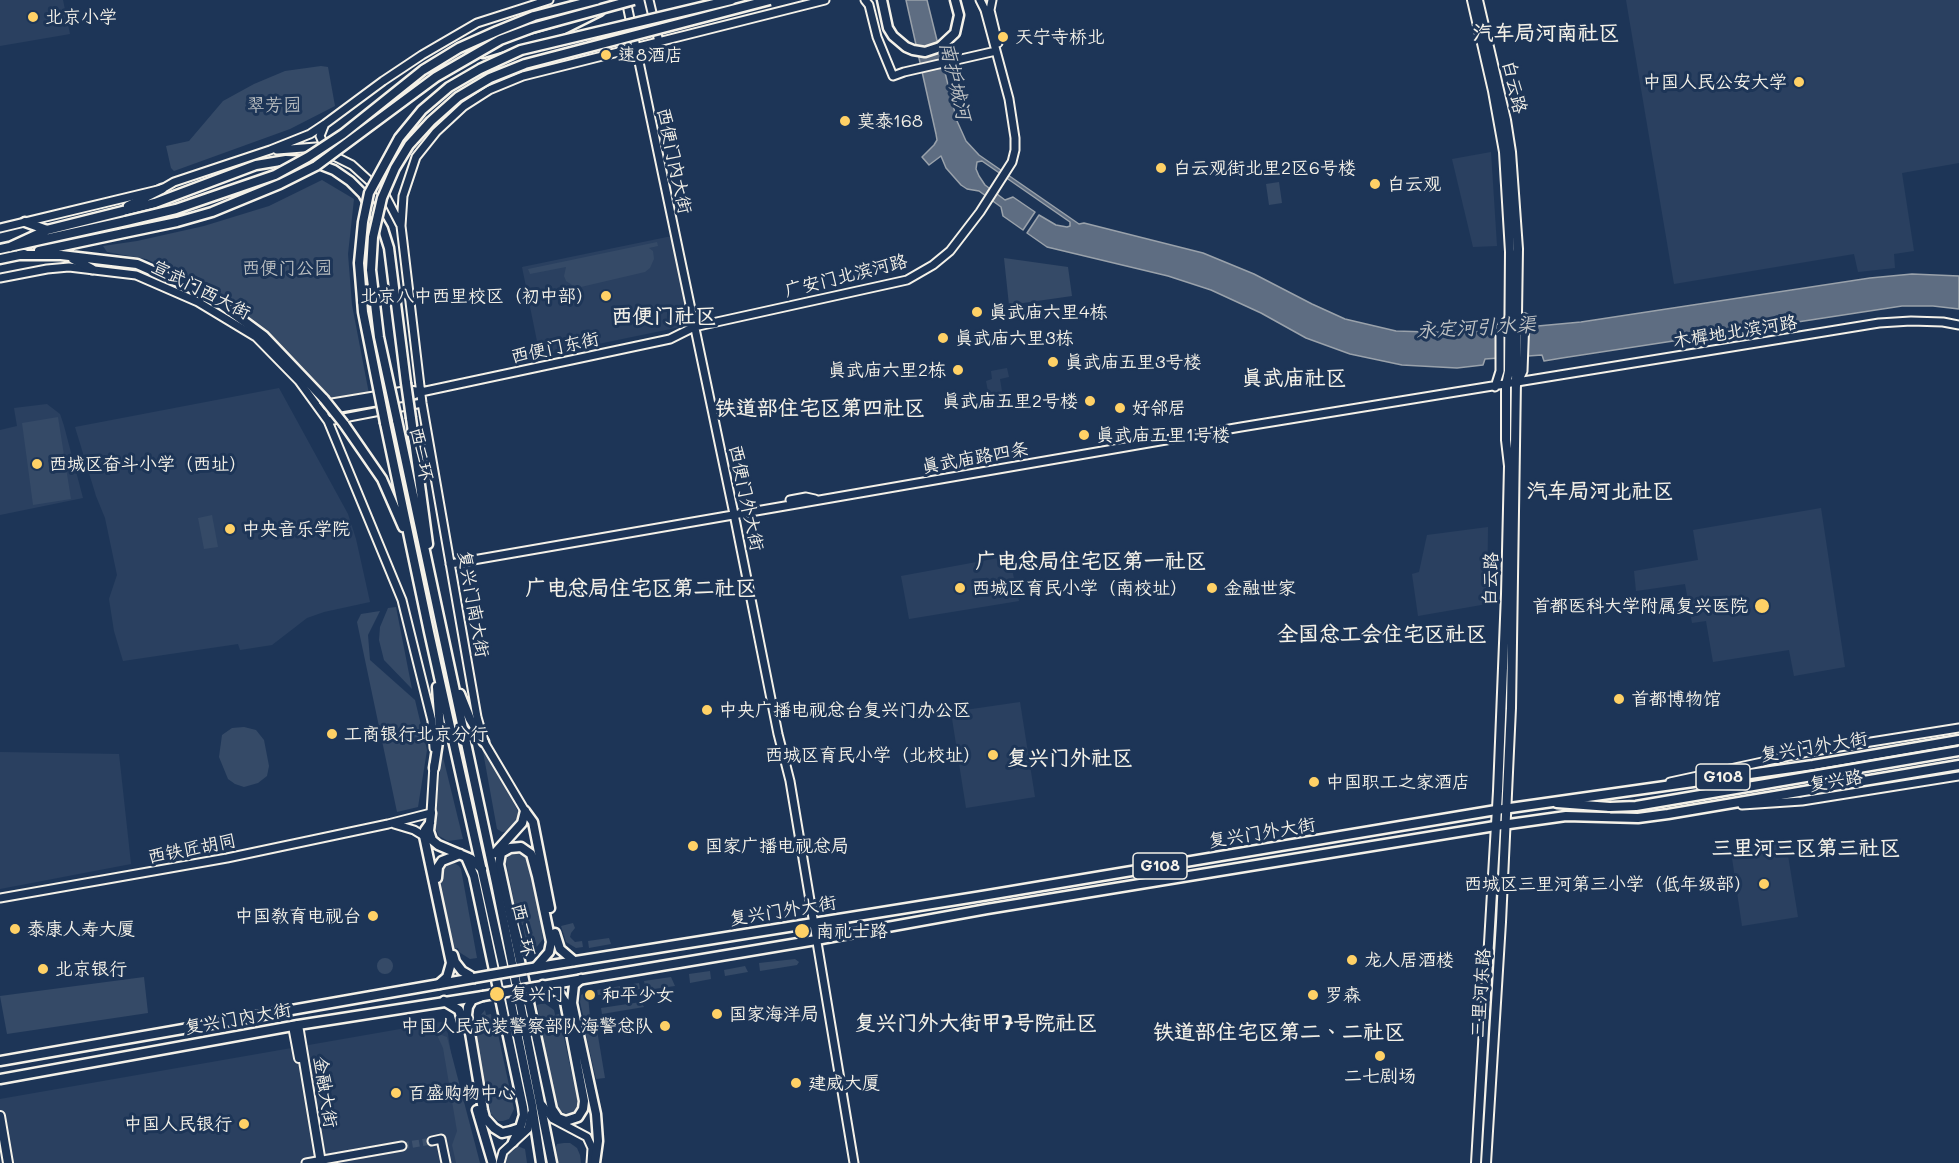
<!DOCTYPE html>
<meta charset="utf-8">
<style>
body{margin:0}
canvas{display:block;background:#1d3557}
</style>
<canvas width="1959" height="1163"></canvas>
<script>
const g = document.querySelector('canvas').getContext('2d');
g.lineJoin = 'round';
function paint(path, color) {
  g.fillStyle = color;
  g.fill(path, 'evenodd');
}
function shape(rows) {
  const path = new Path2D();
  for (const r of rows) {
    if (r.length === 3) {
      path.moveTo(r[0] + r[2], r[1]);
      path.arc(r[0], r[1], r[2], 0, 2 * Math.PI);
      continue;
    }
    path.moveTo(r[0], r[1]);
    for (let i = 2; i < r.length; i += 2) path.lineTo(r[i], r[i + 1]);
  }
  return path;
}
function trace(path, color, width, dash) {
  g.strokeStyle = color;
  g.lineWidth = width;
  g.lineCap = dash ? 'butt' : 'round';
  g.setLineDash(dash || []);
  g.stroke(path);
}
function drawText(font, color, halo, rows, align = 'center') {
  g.font = font + ' Mali,"LXGW WenKai TC",sans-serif';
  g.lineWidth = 6;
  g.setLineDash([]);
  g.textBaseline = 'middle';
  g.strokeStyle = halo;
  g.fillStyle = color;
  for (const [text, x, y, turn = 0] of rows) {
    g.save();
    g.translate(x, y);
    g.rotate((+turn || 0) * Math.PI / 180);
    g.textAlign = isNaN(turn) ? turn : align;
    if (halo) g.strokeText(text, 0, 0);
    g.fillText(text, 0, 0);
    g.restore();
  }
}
paint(shape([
 [0,0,63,0,70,34,0,46],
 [1626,0,1959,0,1959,163,1902,173,1914,251,1894,254,1895,268,1858,272,1854,254,1674,284],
 [1491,152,1497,246,1473,247,1452,159],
 [672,236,690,325,540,356,522,267],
 [1007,368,1009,377,1000,379,1004,404,991,406,986,381,992,379,991,371],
 [279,388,348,514,356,539,370,602,324,612,307,618,272,645,240,650,238,644,123,661,114,631,109,599,117,575,105,518,96,496,75,427],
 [47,404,60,414,64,426,83,498,0,515,0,430,17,426,14,408],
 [1821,508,1845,667,1794,676,1789,650,1713,662,1706,621,1692,623,1685,584,1636,591,1634,571,1698,560,1693,530],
 [1488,527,1487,604,1418,616,1412,574,1419,572,1427,535],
 [1009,556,1019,601,909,619,901,576],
 [1020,702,1035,797,966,808,951,712],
 [0,752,119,754,131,864,0,889],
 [1786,843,1798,917,1742,926,1731,851],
 [446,1021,468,1163,0,1163,0,1099]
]), '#2a4060');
paint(shape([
 [321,66,328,67,335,106,290,129,174,171,171,168,166,146,189,141,223,101,254,84,285,71],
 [322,180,354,199,348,254,352,305,369,394,328,400,267,330,184,276,146,259,107,252,103,246,137,241,204,226,269,206],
 [1279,182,1282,203,1269,205,1266,184],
 [657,242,658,246,649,248,653,251,654,259,650,268,645,272,581,287,575,287,566,281,564,276,566,267,530,274,528,269],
 [1004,258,1068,267,1072,296,1009,305],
 [58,417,71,499,33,505,22,423],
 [212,515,218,547,204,549,198,518],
 [396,607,412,689,384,660,379,640,380,627,388,608],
 [380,611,368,635,370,660,415,700,427,750,418,807,397,812,357,622,361,614],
 [244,727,256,730,264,740,269,766,267,776,258,783,244,787,235,784,228,779,219,757,222,735,232,728],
 [482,746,519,813,520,819,514,829,509,831,502,832,497,829],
 [442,753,463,839,448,841,439,836,434,825],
 [517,851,522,852,529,859,544,933,542,933,543,939,535,949,527,951,523,925,519,926,506,862,508,855],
 [451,861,459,866,461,869,477,958,470,959,459,952,458,948,454,949,439,873,442,865],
 [573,923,575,928,571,933,570,937,575,942,582,941,583,947,576,948,566,942,561,926],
 [609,938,611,944,589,948,588,941],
 [385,966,8],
 [795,959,799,962,797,965,760,971,759,963],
 [745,966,748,972,725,976,724,970],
 [710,971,711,979,690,983,689,974],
 [144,977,148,1013,7,1034,0,996],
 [671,977,675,986,646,990,644,981],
 [639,983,640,989,598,995,597,990],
 [585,993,588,996,590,1017,584,1020,580,1002,581,995],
 [641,1002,644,1007,602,1014,601,1008],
 [544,1003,554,1010,555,1015,559,1014,578,1103,575,1111,570,1113,565,1114,557,1108,539,1030,542,1029,537,1005],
 [485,1010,486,1015,491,1014,494,1035,498,1034,514,1109,509,1119,503,1121,498,1121,491,1114,474,1026,477,1025,476,1021],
 [596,1024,605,1078,596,1079,584,1026],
 [436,1033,447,1037,480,1163,456,1163,452,1145,457,1131,443,1048],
 [564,1143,570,1143,577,1148,580,1155,581,1163,558,1163,556,1147,557,1144],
 [517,1146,525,1149,527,1163,506,1163,507,1155]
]), '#354a67');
const water = shape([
 [906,0,927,0,957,121,966,141,979,155,1079,224,1084,223,1203,253,1254,274,1312,304,1345,319,1396,331,1462,333,1581,322,1870,278,1912,274,1959,276,1959,309,1933,306,1902,306,1562,358,1544,361,1542,355,1485,359,1483,365,1457,368,1402,365,1350,354,1306,338,1261,313,1211,290,1168,276,1047,247,1027,233,1039,215,1056,225,1067,227,1070,226,1070,222,982,161,977,162,976,169,979,176,985,185,1005,200,1013,197,1035,212,1023,230,1003,216,1001,207,979,191,967,189,961,185,946,168,941,156,929,165,922,157,934,145,937,140,936,134,906,0]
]);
paint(water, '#5e6d82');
trace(water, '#9aa2ab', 1.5);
trace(shape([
 [402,1146,432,1141]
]), '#3d516d', 7, [7, 3.5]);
const tertiary = shape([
 [626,0,734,514,778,734,790,781,854,1163],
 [649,0,659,42],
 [865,0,869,5,877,37,893,76,904,72,996,51],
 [992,0,990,10,998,43],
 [324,126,320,136,326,149],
 [277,150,316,147,352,165,385,195,400,224],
 [0,228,162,189,174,182,270,150,310,134,325,124,383,81,422,55,477,23,549,0],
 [0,278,47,269,69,267,136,275,198,302,256,337,299,381,328,421,402,600,432,721,434,748],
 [1517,384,1523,371,1525,318],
 [1495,387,1500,371,1500,327,1509,319],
 [326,404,410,390,421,392],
 [328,410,411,396,421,392,670,339,694,327,907,280,933,265,950,251,980,212,1012,162,1015,150,1015,138,1009,99,985,10,980,0],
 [328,421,422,403],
 [790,500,806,497,815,499],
 [450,564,1241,427,1879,323,1911,321,1943,322,1959,325],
 [1670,782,1808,752,1959,728],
 [1742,805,1802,801,1959,776],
 [525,811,484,742,477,717,422,403,401,226,403,196,416,157,436,132,464,106,489,90,523,76,825,0],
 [394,824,414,830,424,836],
 [0,898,227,858,388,824,431,813,434,765],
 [542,1105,553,1119,587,1137,592,1148,591,1163],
 [432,1141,441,1139,446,1163],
 [306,1163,402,1146],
 [500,1163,503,1152,528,1129,531,1114]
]);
const secondary = shape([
 [1472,0,1493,91,1504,152,1510,252,1509,371,1506,385,1506,440,1509,466,1506,594,1498,791,1476,1163],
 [1478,0,1506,120,1511,152,1518,249,1511,708,1501,922,1486,1163],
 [298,1025,321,1163],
 [293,1026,299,1058],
 [0,1116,8,1163]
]);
const primary = shape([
 [1557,803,1610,807],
 [525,811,533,822,550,908],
 [431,813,429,831,432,840,438,845,471,859,482,869],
 [430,823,425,830,424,836,451,963,447,977,439,984],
 [495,853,522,823,525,811],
 [466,857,474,876,523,1107,524,1115,520,1128,511,1131,502,1133,494,1128,485,1118,483,1110,467,1015,468,1007,472,1000,480,997],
 [437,878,438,867,442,861,460,854],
 [555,933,560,949,574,961],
 [453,955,455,962,462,971,474,978],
 [536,967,549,952,551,942,537,876,531,854,521,847,510,848,501,853,499,864,552,1109,558,1118,566,1121,578,1117,583,1109,584,1101,565,1002,559,993,543,985],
 [581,979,574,985,572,1003,596,1114,598,1141,595,1163],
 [444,1001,459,1010,463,1024],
 [477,1110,492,1161],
 [513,1142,520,1128]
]);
const trunk = shape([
 [882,0,888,28,893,36,906,47,913,50,925,52,940,47,955,33,959,15,955,0],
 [483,53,562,30,600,11],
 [128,206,162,189],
 [25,222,47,230],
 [10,247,47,230,155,203,256,165,286,160,311,161,334,170,350,181,363,194,383,229,389,248,406,383],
 [0,249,126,221],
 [39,251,124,233],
 [19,255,61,255,137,264,187,286,222,305,264,336,324,399],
 [0,259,24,254],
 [73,259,92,269],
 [411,418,428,544],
 [397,420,496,883,552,1163],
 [385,423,429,632,506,979,532,1105,541,1163],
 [344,424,382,479,403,527],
 [460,694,470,719,484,742],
 [434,768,440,729,437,687],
 [526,969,982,896,1496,810,1813,765,1959,740],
 [530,988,816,940,987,909,1495,826,1566,816,1638,818,1668,814,1959,765],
 [0,1061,474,978],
 [0,1079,298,1025,483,996]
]);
trace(tertiary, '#f4f1e8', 11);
trace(secondary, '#f4f1e8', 12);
trace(primary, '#f4f1e8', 13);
trace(trunk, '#f4f1e8', 13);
trace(tertiary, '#1d3557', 7);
trace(secondary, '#1d3557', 8);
trace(primary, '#1d3557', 8);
trace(trunk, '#1d3557', 8);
const primaryBridge = shape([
 [1610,807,1636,806,1959,751]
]);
const trunkBridge = shape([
 [126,221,176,209,275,175,308,157,343,134,423,70,459,48,497,31,534,16,596,0],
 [124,233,177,222,212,212,280,184,316,166,436,77,500,40,532,28,634,0],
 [406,383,411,418],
 [324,399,344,424],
 [397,420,379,337,371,270,373,237,382,198,395,168,409,145,431,121,458,97,490,78,525,64,770,0],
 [385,423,363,312,359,263,363,222,369,193,399,138,422,110,449,87,480,69,521,50,731,0],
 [474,978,526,969],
 [483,996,530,988]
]);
trace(primaryBridge, '#f4f1e8', 13, []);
trace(trunkBridge, '#f4f1e8', 13, []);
trace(primaryBridge, '#1d3557', 8);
trace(trunkBridge, '#1d3557', 8);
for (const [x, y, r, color] of [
 [33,17,6,"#ffd166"],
 [1003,37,6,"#ffd166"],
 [606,55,6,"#ffd166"],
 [1799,82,6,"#ffd166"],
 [845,121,6,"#ffd166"],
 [1161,168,6,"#ffd166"],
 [1375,184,6,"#ffd166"],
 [606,296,6,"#ffd166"],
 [977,312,6,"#ffd166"],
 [943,338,6,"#ffd166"],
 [1053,362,6,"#ffd166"],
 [958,370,6,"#ffd166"],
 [1090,401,6,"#ffd166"],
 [1120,408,6,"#ffd166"],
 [1084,435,6,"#ffd166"],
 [37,464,6,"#ffd166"],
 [230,529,6,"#ffd166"],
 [960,588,6,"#ffd166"],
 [1212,588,6,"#ffd166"],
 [1762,606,8,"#ffd166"],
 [1619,699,6,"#ffd166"],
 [707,710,6,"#ffd166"],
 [332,734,6,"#ffd166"],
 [993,755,6,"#ffd166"],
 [1314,782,6,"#ffd166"],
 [693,846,6,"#ffd166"],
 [1764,884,6,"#ffd166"],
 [373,916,6,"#ffd166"],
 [15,929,6,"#ffd166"],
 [802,931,8,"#ffd166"],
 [1352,960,6,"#ffd166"],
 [43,969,6,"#ffd166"],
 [497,994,8,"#ffd166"],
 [590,995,6,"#ffd166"],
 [1313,995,6,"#ffd166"],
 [717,1014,6,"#ffd166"],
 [665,1026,6,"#ffd166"],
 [1380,1056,6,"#ffd166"],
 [796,1083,6,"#ffd166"],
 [396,1093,6,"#ffd166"],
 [244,1124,6,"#ffd166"]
]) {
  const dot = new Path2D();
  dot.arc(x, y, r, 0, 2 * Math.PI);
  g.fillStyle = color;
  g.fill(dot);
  trace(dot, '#1d3557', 2);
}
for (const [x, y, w] of [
 [1723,777,54],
 [1160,866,54]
]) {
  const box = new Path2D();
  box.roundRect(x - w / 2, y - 13, w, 26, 4.5);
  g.fillStyle = '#1d3557';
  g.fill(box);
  trace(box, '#f4f1e8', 1.5);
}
drawText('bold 16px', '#f4f1e8', null, [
 ["G108",1723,777],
 ["G108",1160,866]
]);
drawText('18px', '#f4f1e8', '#1d3557', [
 ["北京小学",45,17],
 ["天宁寺桥北",1015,37],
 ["速8酒店",618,55],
 ["中国人民公安大学",1787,82,"right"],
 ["莫泰168",857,121],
 ["白云观街北里2区6号楼",1173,168],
 ["白云观",1387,184],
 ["北京八中西里校区（初中部）",594,296,"right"],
 ["真武庙六里4栋",989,312],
 ["真武庙六里3栋",955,338],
 ["真武庙五里3号楼",1065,362],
 ["真武庙六里2栋",946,370,"right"],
 ["真武庙五里2号楼",1078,401,"right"],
 ["好邻居",1132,408],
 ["真武庙五里1号楼",1096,435],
 ["西城区奋斗小学（西址）",49,464],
 ["中央音乐学院",242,529],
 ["西城区育民小学（南校址）",972,588],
 ["金融世家",1224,588],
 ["首都医科大学附属复兴医院",1748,606,"right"],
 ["首都博物馆",1631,699],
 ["中央广播电视总台复兴门办公区",719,710],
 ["工商银行北京分行",344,734],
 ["西城区育民小学（北校址）",981,755,"right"],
 ["中国职工之家酒店",1326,782],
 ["国家广播电视总局",705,846],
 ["西城区三里河第三小学（低年级部）",1752,884,"right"],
 ["中国教育电视台",361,916,"right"],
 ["泰康人寿大厦",27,929],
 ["南礼士路",816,931],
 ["龙人居酒楼",1364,960],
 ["北京银行",55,969],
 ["复兴门",510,994],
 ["和平少女",602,995],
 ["罗森",1325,995],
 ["国家海洋局",729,1014],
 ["中国人民武装警察部队海警总队",653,1026,"right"],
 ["二七剧场",1380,1076,"center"],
 ["建威大厦",808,1083],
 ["百盛购物中心",408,1093],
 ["中国人民银行",232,1124,"right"]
], 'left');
drawText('18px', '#f4f1e8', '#1d3557', [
 ["白云路",1514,87,77],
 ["西便门内大街",674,161,78],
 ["广安门北滨河路",846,276,-14],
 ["宣武门西大街",201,290,27],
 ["木樨地北滨河路",1735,332,-9],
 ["西便门东街",555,348,-12],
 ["西二环",421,454,78],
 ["真武庙路四条",975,458,-10],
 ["西便门外大街",746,498,78],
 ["白云路",1491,579,-88],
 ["复兴门南大街",473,604,80],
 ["复兴门外大街",1814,747,-9],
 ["复兴路",1836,781,-9],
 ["复兴门外大街",1262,833,-9],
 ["西铁匠胡同",192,849,-11],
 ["复兴门外大街",783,911,-9],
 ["西二环",523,930,78],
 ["三里河东路",1481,993,-86],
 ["复兴门内大街",238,1019,-10],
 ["金融大街",325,1092,81]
]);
drawText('18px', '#bbbfc1', '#1d3557', [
 ["翠芳园",274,105],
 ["西便门公园",287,268]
]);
drawText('italic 20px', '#c0c3c4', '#1d3557', [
 ["南护城河",955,81,77],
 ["永定河引水渠",1476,328,-3]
]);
drawText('bold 21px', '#f4f1e8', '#1d3557', [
 ["汽车局河南社区",1546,34],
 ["西便门社区",664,317],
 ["真武庙社区",1294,379],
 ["铁道部住宅区第四社区",820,409],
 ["汽车局河北社区",1600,492],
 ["广电总局住宅区第一社区",1091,562],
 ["广电总局住宅区第二社区",641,589],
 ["全国总工会住宅区社区",1382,635],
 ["复兴门外社区",1070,759],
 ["三里河三区第三社区",1806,849],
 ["复兴门外大街甲7号院社区",976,1024],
 ["铁道部住宅区第二、二社区",1279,1033]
]);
</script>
